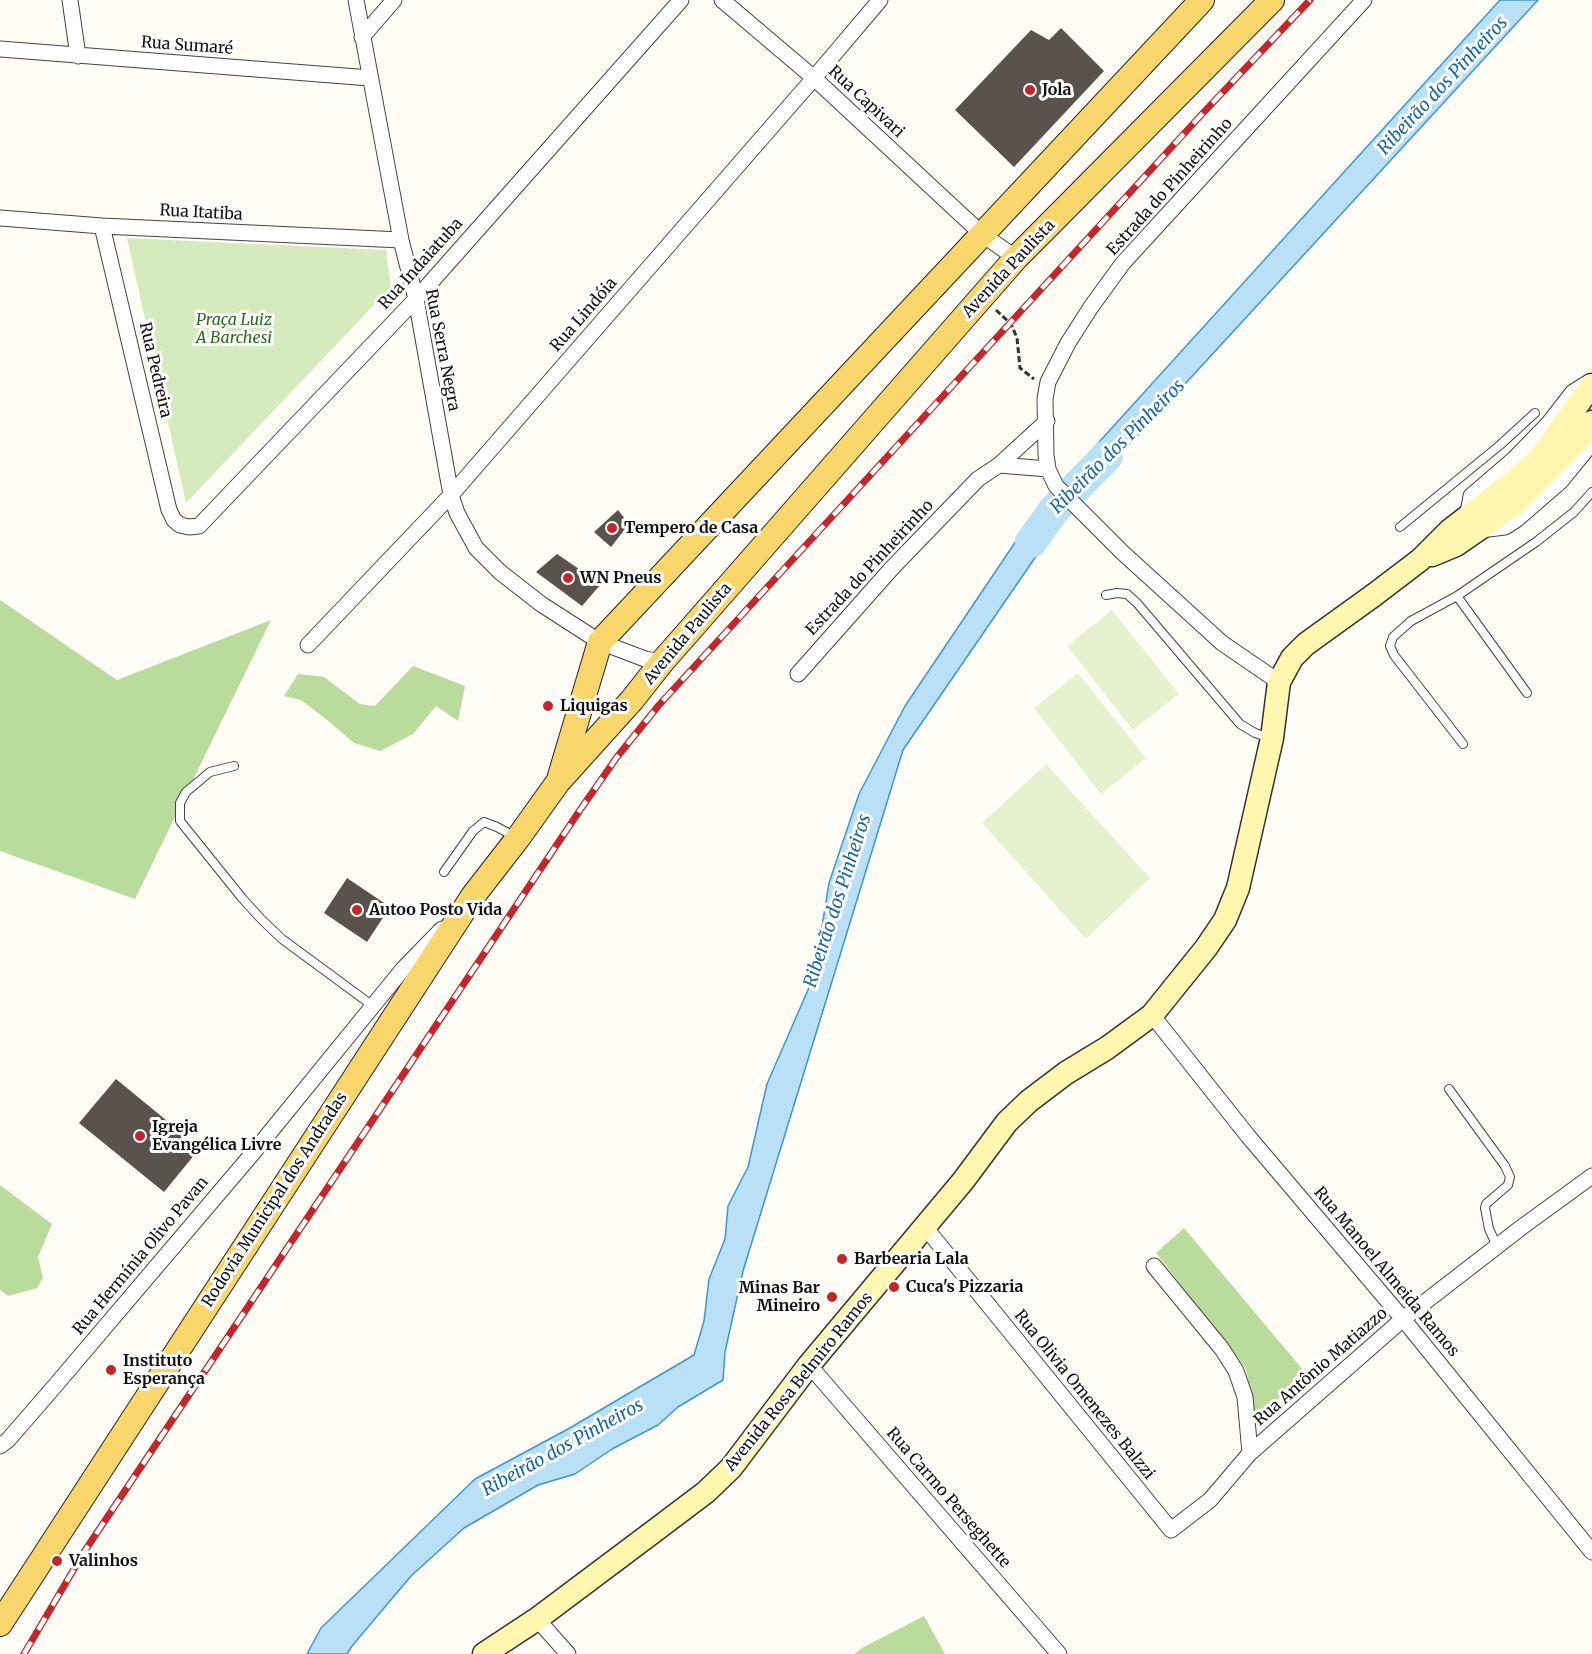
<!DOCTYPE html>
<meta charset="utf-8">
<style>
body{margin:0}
canvas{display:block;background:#fffdf5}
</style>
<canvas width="1592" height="1654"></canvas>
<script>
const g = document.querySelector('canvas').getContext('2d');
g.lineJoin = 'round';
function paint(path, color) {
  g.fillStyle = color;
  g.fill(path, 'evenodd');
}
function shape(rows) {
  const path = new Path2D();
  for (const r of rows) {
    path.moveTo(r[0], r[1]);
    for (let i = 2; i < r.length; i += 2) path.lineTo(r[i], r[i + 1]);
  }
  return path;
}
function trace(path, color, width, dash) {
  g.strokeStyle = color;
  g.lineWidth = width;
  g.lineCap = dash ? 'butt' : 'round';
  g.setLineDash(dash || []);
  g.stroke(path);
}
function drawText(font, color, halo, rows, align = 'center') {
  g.font = font + ' Merriweather,serif';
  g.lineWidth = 6;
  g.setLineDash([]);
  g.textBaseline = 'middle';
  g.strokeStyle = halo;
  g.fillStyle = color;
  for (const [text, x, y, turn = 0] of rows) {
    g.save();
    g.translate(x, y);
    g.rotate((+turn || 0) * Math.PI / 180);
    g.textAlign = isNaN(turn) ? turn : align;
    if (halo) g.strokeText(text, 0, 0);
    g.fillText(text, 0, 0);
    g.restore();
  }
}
paint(shape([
 [127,238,386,250,391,287,186,503]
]), '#d5ebbd');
paint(shape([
 [0,600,117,680,271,620,135,899,0,851],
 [413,666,465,686,458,721,436,706,413,734,380,751,354,743,326,719,301,700,284,696,298,674,324,677,360,704,375,706],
 [0,1185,52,1224,38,1257,43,1278,37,1288,8,1296,0,1290],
 [1184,1228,1304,1371,1256,1424,1246,1369,1156,1253],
 [924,1616,945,1654,854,1654,862,1648]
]), '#b9dc9c');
paint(shape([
 [1112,610,1179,694,1133,730,1067,646],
 [1078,673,1146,758,1101,794,1034,708],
 [1046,764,1150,878,1086,939,982,823]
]), '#e6f2cf');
const water = shape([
 [1500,0,1538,0,1082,496,1071,473,1500,0],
 [1045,498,1065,514,903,750,743,1271,725,1352,723,1380,678,1407,658,1425,612,1449,575,1474,538,1485,464,1528,411,1576,352,1646,347,1654,307,1654,321,1628,475,1479,568,1429,694,1355,704,1321,709,1279,725,1239,728,1206,748,1167,767,1084,814,976,829,883,859,794,905,706,1045,498]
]);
paint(water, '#b9e0f7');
trace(water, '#3f96cf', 1.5);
trace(shape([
 [1031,542,1054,510,1107,456]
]), '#b9e0f7', 32);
paint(shape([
 [1061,28,1104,71,1014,167,955,110,1031,30,1049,40],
 [618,510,629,524,611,547,594,532],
 [557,554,601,584,582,606,536,572],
 [347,878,390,907,367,942,324,913],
 [116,1079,200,1148,164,1192,79,1123]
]), '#5a524d');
const lane = shape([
 [1400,527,1500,445,1535,413],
 [1106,595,1117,593,1127,594,1137,603,1240,724,1255,733,1270,738],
 [1457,596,1527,693],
 [1463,744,1394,655,1390,646,1393,637,1411,621,1457,596,1536,542,1574,512,1592,492],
 [234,766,210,772,186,792,180,803,180,821,242,898,261,919,282,939,373,1006],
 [444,872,473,831,484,822,497,827,514,836],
 [1449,1089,1505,1166,1510,1177,1508,1185,1486,1204,1485,1208,1489,1229,1497,1246]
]);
const street = shape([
 [70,0,78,56],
 [356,0,401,240,416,299,451,495,457,513,476,548,500,572,541,604,600,642,645,659,662,662],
 [722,0,814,78,983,235,1016,258],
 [362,37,394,0],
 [0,49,370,78],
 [0,218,102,226,401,240],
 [102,226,169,510,174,520,180,525,189,527,199,526,416,299,681,0],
 [1589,382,1573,392,1548,424,1514,459,1471,496,1467,518,1480,530,1505,527,1516,520,1561,481,1592,443],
 [999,465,1047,421],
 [308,645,451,495,814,78,880,0],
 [798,674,892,568,978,479,999,465,1048,469],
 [1279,682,1222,643,1123,553,1056,486,1048,469,1046,455,1045,399,1048,382,1068,343,1091,307,1123,263,1364,0],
 [1152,1015,1248,1136,1403,1319,1592,1552],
 [925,1227,1171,1530,1210,1500,1250,1453,1403,1319,1522,1227,1592,1176],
 [1154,1266,1222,1349,1236,1371,1245,1397,1250,1453],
 [809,1365,1059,1654],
 [0,1446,8,1440,54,1387,253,1153,403,969,442,929],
 [537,1619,568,1654]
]);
const secondary = shape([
 [1432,555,1456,545,1514,505,1575,444,1592,422],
 [484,1654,537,1619,657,1529,706,1492,731,1468,809,1365,963,1181,1007,1122,1029,1101,1066,1073,1107,1048,1152,1015,1206,948,1225,920,1238,888,1272,738,1279,682,1292,658,1306,644,1374,595,1420,560,1449,531,1515,480,1540,457,1592,385]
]);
const primary = shape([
 [560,776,600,642,1202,0],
 [0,1624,473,896,518,838,558,782,632,700,662,662,1016,258,1272,0]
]);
trace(lane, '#444', 10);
trace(street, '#444', 17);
trace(secondary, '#333', 25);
trace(primary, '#222', 26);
trace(shape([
 [996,310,1011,324,1017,338,1020,368,1034,379]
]), '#333', 3, [6, 3]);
trace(lane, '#fff', 8);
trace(street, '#fff', 15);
trace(secondary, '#fff6b0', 22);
trace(primary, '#f9d66b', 24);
const rail = shape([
 [24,1654,84,1552,580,810,617,757,659,705,1203,113,1310,0]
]);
trace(rail, '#c4262e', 7);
trace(rail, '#fff', 4.5, [14]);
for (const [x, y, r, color] of [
 [1030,90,6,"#c4262e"],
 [612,528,6,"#c4262e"],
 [568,578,6,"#c4262e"],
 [548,706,6,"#c4262e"],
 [357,910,6,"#c4262e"],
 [140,1136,6,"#c4262e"],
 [842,1259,6,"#c4262e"],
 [894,1287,6,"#c4262e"],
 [832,1297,6,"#c4262e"],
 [111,1370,6,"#c4262e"],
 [57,1561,6,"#c4262e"]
]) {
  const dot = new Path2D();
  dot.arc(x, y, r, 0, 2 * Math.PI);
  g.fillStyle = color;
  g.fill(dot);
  trace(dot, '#fff', 2);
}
drawText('16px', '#111', '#fff', [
 ["Rua Sumaré",187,46,4],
 ["Rua Capivari",866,102,43],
 ["Estrada do Pinheirinho",1170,187,-48],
 ["Rua Itatiba",201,213,3],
 ["Rua Indaiatuba",421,264,-48],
 ["Avenida Paulista",1009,269,-47],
 ["Rua Lindóia",584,315,-49],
 ["Rua Serra Negra",442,350,79],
 ["Rua Pedreira",155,370,77],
 ["Estrada do Pinheirinho",870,568,-47],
 ["Avenida Paulista",688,634,-50],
 ["Rodovia Municipal dos Andradas",275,1200,-57],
 ["Rua Hermínia Olivo Pavan",141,1256,-50],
 ["Rua Manoel Almeida Ramos",1386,1272,50],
 ["Rua Antônio Matiazzo",1321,1367,-41],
 ["Avenida Rosa Belmiro Ramos",799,1382,-51],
 ["Rua Olivia Omenezes Balzzi",1084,1395,51],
 ["Rua Carmo Perseghette",948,1498,49]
]);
drawText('bold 16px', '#111', '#fff', [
 ["Jola",1042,90],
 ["Tempero de Casa",624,528],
 ["WN Pneus",580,578],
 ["Liquigas",560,706],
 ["Autoo Posto Vida",369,910],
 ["Igreja",152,1127],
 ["Evangélica Livre",152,1145],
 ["Barbearia Lala",854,1259],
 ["Cuca's Pizzaria",906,1287],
 ["Minas Bar",820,1288,"right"],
 ["Mineiro",820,1306,"right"],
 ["Instituto",123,1361],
 ["Esperança",123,1379],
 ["Valinhos",69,1561]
], 'left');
drawText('italic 16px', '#2f6b1f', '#fff', [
 ["Praça Luiz",234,320],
 ["A Barchesi",234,338]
]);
drawText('italic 18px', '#1768a6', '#fff', [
 ["Ribeirão dos Pinheiros",1443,86,-47],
 ["Ribeirão dos Pinheiros",1118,447,-45],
 ["Ribeirão dos Pinheiros",838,901,-72],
 ["Ribeirão dos Pinheiros",563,1448,-29]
]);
</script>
